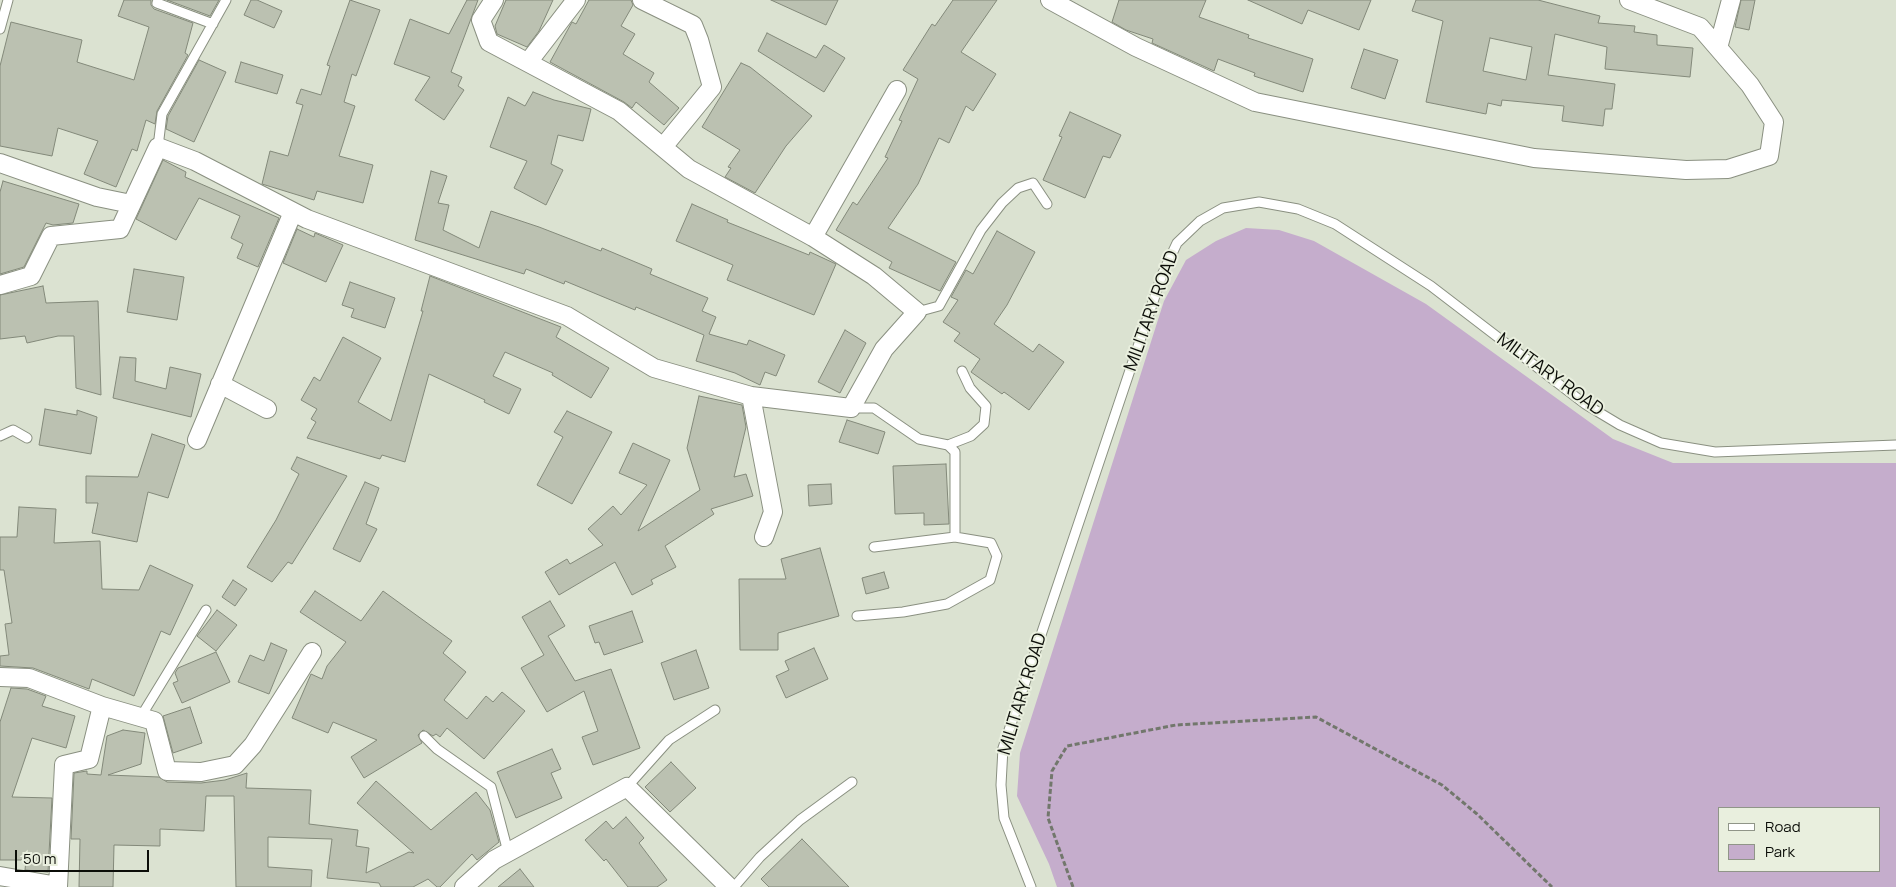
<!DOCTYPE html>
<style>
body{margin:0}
#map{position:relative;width:1896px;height:887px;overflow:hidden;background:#dbe2d1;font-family:Manrope,sans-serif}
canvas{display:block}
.legend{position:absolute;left:1718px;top:807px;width:162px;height:65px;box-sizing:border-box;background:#e9efde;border:1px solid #909588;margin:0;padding:6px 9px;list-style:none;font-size:15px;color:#0b0d08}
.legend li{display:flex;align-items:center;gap:10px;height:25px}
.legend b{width:25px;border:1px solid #909588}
.scale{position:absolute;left:15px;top:850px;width:134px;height:22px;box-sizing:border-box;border:2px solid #0b0d08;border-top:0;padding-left:6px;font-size:15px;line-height:18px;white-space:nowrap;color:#0b0d08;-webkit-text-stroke:4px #e9efde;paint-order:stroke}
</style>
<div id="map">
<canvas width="1896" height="887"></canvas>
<ul class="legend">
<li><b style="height:6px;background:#fff"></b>Road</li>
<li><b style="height:14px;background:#c5adcc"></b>Park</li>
</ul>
<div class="scale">50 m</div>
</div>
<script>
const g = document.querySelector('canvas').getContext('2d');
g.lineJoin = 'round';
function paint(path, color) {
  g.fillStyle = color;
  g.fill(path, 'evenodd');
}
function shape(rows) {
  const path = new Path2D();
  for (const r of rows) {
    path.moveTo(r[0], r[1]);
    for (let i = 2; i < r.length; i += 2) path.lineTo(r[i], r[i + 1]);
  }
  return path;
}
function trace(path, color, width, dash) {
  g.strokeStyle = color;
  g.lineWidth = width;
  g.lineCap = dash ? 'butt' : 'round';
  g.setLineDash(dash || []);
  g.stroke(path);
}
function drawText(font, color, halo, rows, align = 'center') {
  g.font = font + ' Manrope,sans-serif';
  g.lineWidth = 4;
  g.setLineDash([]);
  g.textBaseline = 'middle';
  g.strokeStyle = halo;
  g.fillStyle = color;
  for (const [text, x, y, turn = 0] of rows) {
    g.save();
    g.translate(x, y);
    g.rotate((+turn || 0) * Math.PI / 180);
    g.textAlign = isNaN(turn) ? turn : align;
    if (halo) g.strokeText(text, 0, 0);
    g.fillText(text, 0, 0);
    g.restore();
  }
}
paint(shape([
 [1246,228,1279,230,1314,241,1426,304,1613,439,1673,463,1896,463,1896,887,1057,887,1049,864,1017,796,1020,753,1164,301,1186,260,1216,241],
 [1720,808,1880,808,1880,871,1720,871]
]), '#c5adcc');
const building = shape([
 [124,0,151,0,151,5,154,9,193,23,185,53,188,55,157,111,155,124,146,120,137,151,132,149,116,187,84,174,98,141,58,128,52,156,0,146,0,66,11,22,82,40,77,62,134,80,149,27,118,16,124,0],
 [167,0,219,0,210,16,167,0],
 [251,0,257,0,282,11,274,28,244,15,251,0],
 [350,0,380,10,356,76,352,74,344,102,355,106,339,156,373,165,363,203,317,191,314,200,262,184,270,151,288,156,303,105,296,103,301,89,321,95,330,66,327,65,350,0],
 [467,0,478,0,451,72,462,77,458,86,464,90,444,120,415,100,430,77,394,64,410,19,449,34,467,0],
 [506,0,553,0,539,31,527,47,497,34,495,26,506,0],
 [589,0,631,0,633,5,621,26,635,34,623,54,654,73,649,82,679,108,664,125,636,102,632,108,624,102,550,62,572,22,576,24,589,0],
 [771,0,838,0,826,25,771,0],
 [953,0,997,0,961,52,996,74,973,111,966,106,949,143,939,138,918,184,888,228,956,262,940,291,889,268,892,262,836,230,853,202,857,205,888,158,885,157,902,121,899,120,918,79,903,70,932,24,935,26,953,0],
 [1119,0,1206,0,1199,17,1249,35,1248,38,1313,59,1303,92,1254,76,1255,73,1218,59,1214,71,1152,43,1153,39,1126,30,1112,22,1119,0],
 [1248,0,1371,0,1359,30,1308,10,1302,24,1248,0],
 [1416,0,1538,0,1600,16,1598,23,1635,26,1634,32,1657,35,1657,45,1693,48,1690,77,1605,69,1607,47,1555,34,1548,75,1615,84,1612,109,1605,109,1603,126,1562,121,1564,106,1502,100,1501,106,1488,103,1486,114,1426,102,1443,21,1412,11,1416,0],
 [1490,38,1532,47,1526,80,1483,71,1490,38],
 [1741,0,1755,0,1749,30,1735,27,1741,0],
 [767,33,816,58,824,45,845,58,824,92,758,51,767,33],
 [1364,49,1398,60,1385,99,1351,88,1364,49],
 [199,60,226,72,194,142,166,129,168,116,199,60],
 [241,62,283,75,277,94,235,82,241,62],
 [741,63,750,67,812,116,786,146,755,193,725,177,731,168,728,167,740,150,702,127,741,63],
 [533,92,554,100,591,109,583,141,558,135,551,164,563,170,546,205,514,188,527,161,490,147,508,97,525,106,533,92],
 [1070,112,1121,135,1110,158,1103,156,1085,198,1043,180,1062,137,1059,136,1070,112],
 [163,160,186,172,185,177,279,218,258,267,237,258,243,244,231,238,240,216,199,198,176,240,136,219,163,160],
 [431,171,447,176,438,203,449,205,443,230,479,248,491,211,539,227,601,251,602,248,652,269,650,274,708,298,702,311,716,317,709,334,747,345,749,340,785,355,776,376,765,372,760,385,735,373,696,361,704,335,636,307,635,310,565,281,564,284,526,269,524,274,415,240,431,171],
 [3,181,79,204,73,223,53,225,46,223,24,267,0,274,0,192,3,181],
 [692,204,728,220,727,222,809,255,810,252,836,264,814,315,727,280,733,265,676,241,692,204],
 [297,229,314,237,315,233,343,245,326,282,283,263,297,229],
 [997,231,1035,252,1007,305,994,324,1033,352,1039,344,1064,362,1029,410,1004,392,1002,394,971,372,980,359,954,341,960,333,943,322,958,300,951,297,966,270,973,274,997,231],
 [134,269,184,277,177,320,127,312,134,269],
 [430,276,561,327,556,337,609,368,591,398,552,375,553,373,505,352,493,376,521,389,509,414,484,402,485,400,429,374,405,462,382,455,380,459,307,438,316,422,311,419,317,409,301,400,314,377,320,381,343,337,381,358,358,402,391,421,423,311,421,311,430,276],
 [350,282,395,298,385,328,351,317,354,309,342,305,350,282],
 [43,286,46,303,98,301,101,395,76,388,74,336,58,336,27,343,25,336,0,339,0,295,43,286],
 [845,330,866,343,840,393,818,382,845,330],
 [120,357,136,358,135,381,166,389,170,367,201,374,191,417,113,398,120,357],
 [699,396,742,405,746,427,734,477,746,474,753,496,711,509,714,514,665,546,676,567,651,580,653,584,632,595,615,562,559,595,545,572,567,559,570,564,603,545,588,529,613,506,621,515,647,485,619,473,633,443,670,460,638,531,700,490,687,448,699,396],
 [45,409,77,415,77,410,97,417,91,454,39,445,45,409],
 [567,411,612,432,572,504,537,485,563,437,554,432,567,411],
 [847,420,885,432,878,454,839,442,847,420],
 [152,434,185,445,168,498,148,492,137,542,92,533,98,503,86,503,86,476,138,477,152,434],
 [297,457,347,476,292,564,288,562,272,582,247,567,276,520,299,474,291,469,297,457],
 [946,464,949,524,924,525,924,513,895,514,893,466,946,464],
 [365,482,379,488,366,524,377,529,360,562,333,549,365,482],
 [831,484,832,504,809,506,808,485,831,484],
 [19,507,56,509,54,543,100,541,102,589,139,590,150,565,193,585,170,635,161,631,134,696,92,679,89,689,33,668,0,666,0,656,9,655,5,624,12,623,4,570,0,570,0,537,17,537,19,507],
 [820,548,839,616,778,633,778,650,740,650,739,579,786,579,781,559,820,548],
 [884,572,889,588,866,594,862,578,884,572],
 [233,580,247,589,235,606,222,597,233,580],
 [315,591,361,621,383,591,452,641,443,653,466,672,444,700,467,719,486,696,493,702,502,692,525,711,484,759,447,728,440,737,436,734,433,736,423,730,418,735,422,743,364,778,351,757,377,740,333,722,328,733,292,718,311,674,322,679,327,666,346,642,300,612,315,591],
 [550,601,565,626,548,636,575,681,611,669,640,748,593,765,582,737,598,731,584,691,547,712,521,668,544,655,522,617,550,601],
 [217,610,237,625,216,651,197,636,217,610],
 [632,611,643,642,604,655,599,642,595,643,589,626,632,611],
 [271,643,287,650,269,694,238,682,250,655,264,661,271,643],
 [814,648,828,679,786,698,776,676,789,670,785,661,814,648],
 [696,650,709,688,674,700,661,663,696,650],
 [216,652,230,682,182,703,173,683,178,681,175,673,178,668,216,652],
 [11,688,27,689,46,696,42,706,75,716,66,748,32,738,12,797,52,798,48,872,25,870,26,860,0,860,0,722,11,688],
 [190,707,202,743,173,753,163,716,190,707],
 [123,730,145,733,141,764,108,775,159,777,167,782,201,783,225,780,247,773,246,788,311,790,309,824,358,830,356,846,369,848,366,873,409,852,414,853,357,803,376,781,431,830,476,792,490,810,499,842,477,860,472,854,440,887,437,887,428,879,413,887,381,887,379,883,327,878,332,839,268,837,268,867,312,870,311,887,236,887,234,796,206,796,204,831,160,829,160,846,114,845,113,887,79,887,80,839,71,839,74,773,87,771,87,774,101,775,107,736,123,730],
 [552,749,561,769,551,773,562,798,516,818,497,772,552,749],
 [671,762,696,788,670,812,645,787,671,762],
 [626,817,644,838,639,843,667,880,657,887,628,887,606,859,604,861,585,840,606,821,613,829,626,817],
 [802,839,849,887,769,887,761,879,802,839],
 [520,869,534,887,498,887,520,869]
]);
paint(building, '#bbc1b1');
trace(building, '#83897a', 1);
const service = shape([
 [158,0,157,3,213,24],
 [0,29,8,0],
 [158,147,162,114,226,0],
 [917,312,939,306,981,230,1002,203,1018,188,1033,183,1047,204],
 [851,408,874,408,919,439,948,445,971,436,984,424,986,406,970,388,962,371],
 [0,436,13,430,27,438],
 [948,445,955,452,955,537],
 [857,616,903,612,947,604,990,580,997,556,991,543,955,537,874,547],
 [140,718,206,610],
 [424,736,437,749,491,787,508,852],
 [627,787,669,740,715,710],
 [734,887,760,857,800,820,852,782],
 [1031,887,1004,818,1001,785,1003,748,1162,275,1177,243,1200,221,1223,208,1259,202,1298,209,1335,224,1431,286,1585,404,1620,425,1661,443,1715,452,1896,445]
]);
const minor = shape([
 [642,0,693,25,699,40,712,87,663,147],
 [1050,0,1136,47,1255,102,1534,158,1686,170,1728,169,1769,156,1774,122,1750,85,1700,27,1629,0],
 [1718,48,1731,0],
 [529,61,576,0],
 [0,163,97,197,131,204],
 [813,237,897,90],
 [0,285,31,276,51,236,120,229,158,147,195,161,307,219,567,316,654,368,751,396,851,408,884,349,917,312,874,276,813,237,689,169,619,111,489,42,481,20,494,0],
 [220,384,267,409],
 [751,396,773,512,764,537],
 [197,440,293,212],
 [0,677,29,678,102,706,154,721,167,771,201,772,235,765,253,745,312,652],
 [0,876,58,886],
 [58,887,64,765,89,759,102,706],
 [464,887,494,860,627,787,729,887]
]);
trace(service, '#8a9081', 11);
trace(minor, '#8a9081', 20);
trace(shape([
 [1073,887,1048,818,1052,771,1067,746,1176,725,1316,717,1442,785,1477,814,1552,887]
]), '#72776c', 3, [5, 2.5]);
trace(service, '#fff', 9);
trace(minor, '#fff', 18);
drawText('18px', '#0b0d08', '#e9efde', [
 ["MILITARY ROAD",1152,311,-70],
 ["MILITARY ROAD",1550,375,36],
 ["MILITARY ROAD",1023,694,-73]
]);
</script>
